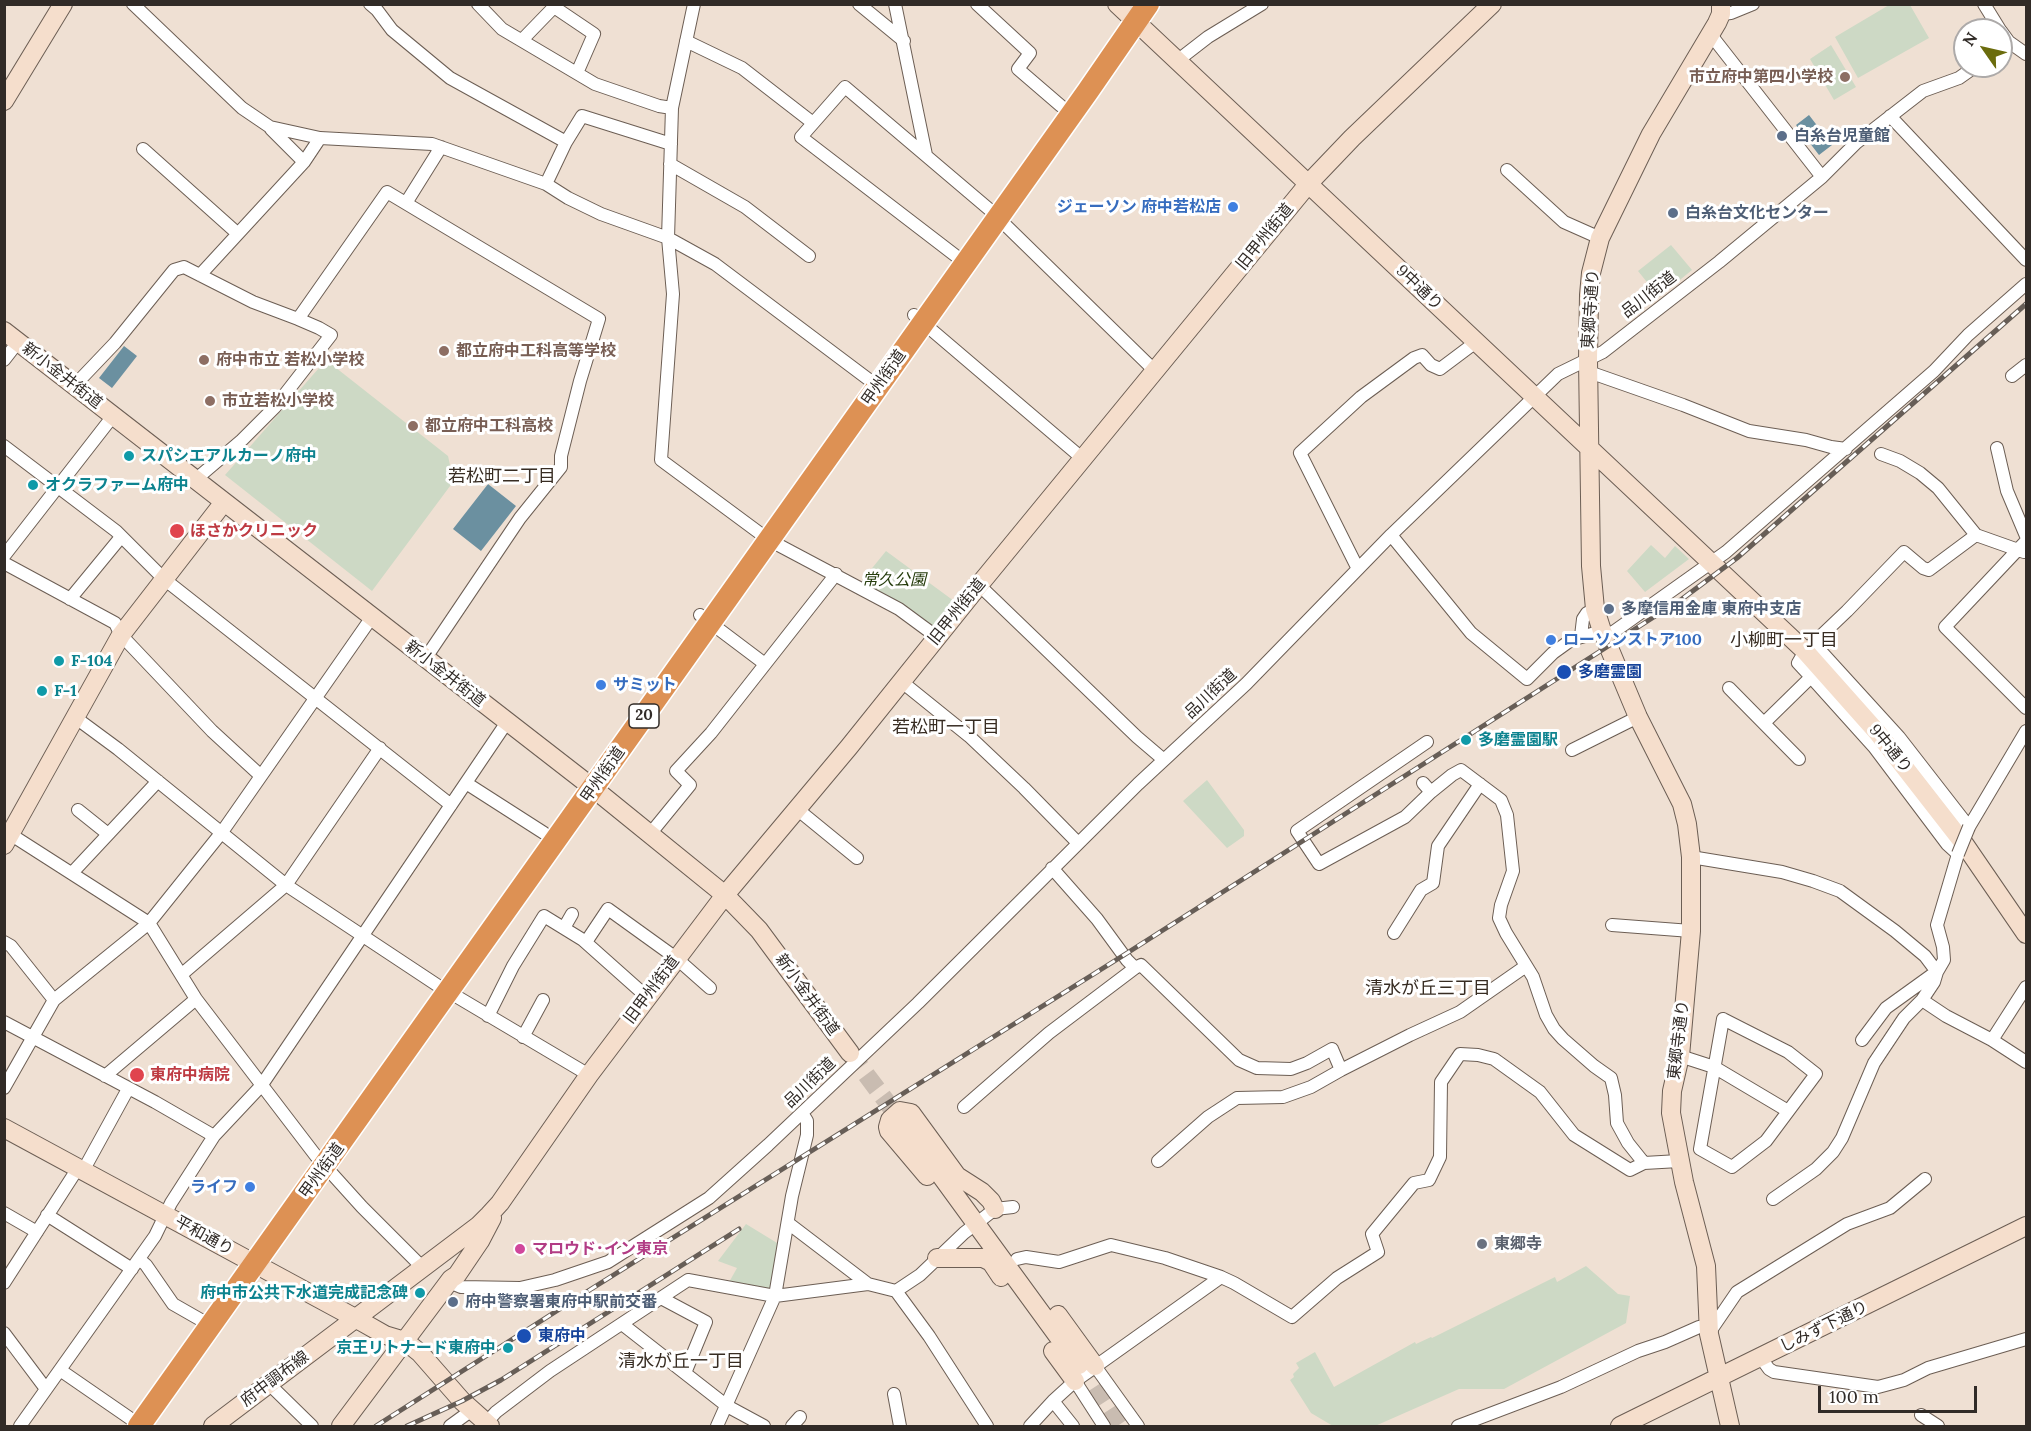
<!DOCTYPE html>
<meta charset="utf-8">
<style>
body{margin:0}
#map{position:relative;width:2031px;height:1431px;overflow:hidden;background:#efe0d3;font-family:Lora,serif}
canvas{display:block}
.frame{position:absolute;inset:0;border:6px solid #312b27;pointer-events:none}
.north{position:absolute;left:1953px;top:18px;width:60px;height:60px;box-sizing:border-box;background:#fff;border:2px solid #adaaa9;border-radius:50%;rotate:304deg;font-size:16px;font-weight:700;line-height:24px;text-align:center;color:#312b27}
.north::after{content:'';display:block;margin:auto;width:21px;height:27px;background:#6b6c0d;clip-path:polygon(50% 0,100% 100%,50% 72%,0 100%)}
.scale{position:absolute;left:1818px;top:1386px;width:159px;height:27px;box-sizing:border-box;border:3px solid #312b27;border-top:0;padding-left:8px;font-size:18px;line-height:21px;white-space:nowrap;color:#312b27;-webkit-text-stroke:4px #fff;paint-order:stroke}
</style>
<div id="map">
<canvas width="2031" height="1431"></canvas>
<div class="frame"></div>
<div class="north">N</div>
<div class="scale">100 m</div>
</div>
<script>
const g = document.querySelector('canvas').getContext('2d');
g.lineJoin = 'round';
function paint(path, color) {
  g.fillStyle = color;
  g.fill(path, 'evenodd');
}
function shape(rows) {
  const path = new Path2D();
  for (const r of rows) {
    path.moveTo(r[0], r[1]);
    for (let i = 2; i < r.length; i += 2) path.lineTo(r[i], r[i + 1]);
  }
  return path;
}
function trace(path, color, width, dash) {
  g.strokeStyle = color;
  g.lineWidth = width;
  g.lineCap = dash ? 'butt' : 'round';
  g.setLineDash(dash || []);
  g.stroke(path);
}
function drawText(font, color, halo, rows, align = 'center') {
  g.font = font + ' Lora,"Noto Sans JP",serif';
  g.lineWidth = 6;
  g.setLineDash([]);
  g.textBaseline = 'middle';
  g.strokeStyle = halo;
  g.fillStyle = color;
  for (const [text, x, y, turn = 0] of rows) {
    g.save();
    g.translate(x, y);
    g.rotate((+turn || 0) * Math.PI / 180);
    g.textAlign = isNaN(turn) ? turn : align;
    if (halo) g.strokeText(text, 0, 0);
    g.fillText(text, 0, 0);
    g.restore();
  }
}
paint(shape([
 [1910,5,1929,38,1858,78,1835,37,1889,5],
 [1831,45,1856,87,1834,100,1810,59],
 [1671,245,1692,270,1659,297,1638,271],
 [326,360,448,456,450,465,459,474,372,591,225,475],
 [1651,545,1665,558,1675,546,1689,559,1645,592,1627,571],
 [886,551,954,601,932,628,860,583],
 [1207,780,1244,830,1244,836,1227,848,1183,801],
 [746,1224,782,1246,770,1291,728,1284,737,1268,718,1261],
 [1586,1266,1618,1294,1630,1296,1626,1323,1504,1389,1459,1389,1375,1426,1333,1426,1311,1413,1290,1380,1294,1377,1293,1374,1299,1368,1296,1363,1315,1352,1334,1387,1415,1342,1416,1344,1431,1337,1432,1338,1555,1277,1557,1282]
]), '#cdd9c5');
paint(shape([
 [1809,115,1832,145,1819,155,1796,125],
 [124,346,137,356,112,388,99,378],
 [488,484,516,506,481,551,453,529]
]), '#6b90a0');
trace(shape([
 [850,1053,904,1125],
 [1079,1365,1119,1426]
]), '#c9bcb1', 18, [18, 9]);
const street = shape([
 [133,4,242,108,270,127,320,138,432,144,546,184,568,198,601,214,668,238,715,264,868,379],
 [370,4,377,10,392,30,450,78,566,142,546,184],
 [478,4,502,29,595,84,659,106,672,108],
 [694,4,672,108,668,238,673,294,661,460,769,540,899,609,937,637],
 [859,4,904,41],
 [895,4,926,155],
 [977,4,1030,53,1018,69,1061,106],
 [1984,4,2000,30],
 [1721,14,1731,13,1753,4],
 [2001,31,2009,42,2026,54],
 [1711,35,1822,177],
 [522,40,554,7,594,34,577,73],
 [686,41,742,68,813,123],
 [1177,61,1208,37,1262,4],
 [1890,116,2026,260],
 [271,129,304,162],
 [566,142,582,116,671,144],
 [143,149,237,233],
 [670,164,745,207,809,256],
 [1507,170,1564,222,1600,238],
 [406,203,441,147],
 [956,256,801,137,845,87,990,210,1155,371],
 [200,275,304,162,320,138],
 [914,315,1083,459],
 [4,360,18,342],
 [1589,372,1683,405,1749,431,1806,440,1831,447,1846,449],
 [2012,376,2026,365],
 [74,386,115,343,174,270,184,267,253,302,298,319],
 [4,446,116,531,164,579,451,805],
 [1997,448,2007,491,2026,536],
 [1881,454,1900,461,1920,473,1938,488,1976,535,2024,552],
 [195,480,242,440,275,407,331,335,319,328,298,319,387,192,599,319,580,381,561,456,561,467,520,518,425,659],
 [1391,535,1471,633,1527,679,1553,653,1571,640,1602,631,1612,633,1726,552,1934,371,1968,335,2026,284],
 [2026,541,1945,627,2026,708],
 [4,556,113,416],
 [4,563,115,623,121,635,212,731,261,776],
 [1358,569,1300,453,1361,397,1414,358,1422,355,1431,365,1440,369,1476,342],
 [979,585,1137,737,1164,760],
 [70,599,121,537],
 [700,615,765,664],
 [1581,636,1583,619,1587,613,1595,609],
 [1805,651,1817,647,1899,737,1969,827,2026,731],
 [902,682,969,736,1024,788,1078,843],
 [1729,688,1799,759],
 [76,718,118,749,286,885,437,985],
 [1764,723,1811,677,1798,663,1805,651,1847,611,1904,552,1923,568,1929,570,1976,535],
 [1572,750,1638,717],
 [466,783,544,833],
 [1423,783,1431,792,1405,817,1319,864,1297,831,1427,742],
 [1431,792,1452,775,1461,770,1501,800,1507,815,1513,871,1501,905,1499,918,1506,933,1533,977,1546,1015,1554,1029,1563,1039,1594,1066,1611,1078,1615,1095,1617,1123,1628,1143,1644,1163],
 [797,809,857,858],
 [78,810,108,834],
 [10,834,149,923,196,999,316,1156,362,1207,422,1267],
 [650,834,690,785,676,771,711,733,836,574],
 [1691,857,1782,872,1813,881,1840,891,1895,931,1925,956,1937,972],
 [1052,868,1097,919,1127,960,1135,968,1141,965,1239,1060,1257,1068,1291,1069,1307,1063,1332,1049,1341,1070],
 [72,873,158,781],
 [1612,925,1691,931],
 [564,928,572,914],
 [1394,933,1421,890,1433,883,1438,846,1480,784],
 [4,942,11,946,54,1000],
 [586,942,608,909,676,958,710,988],
 [181,975,286,885,380,748],
 [449,992,589,1075],
 [1922,1000,1946,1016,1992,1040,2026,1062],
 [488,1016,513,966,544,916,583,940,647,997],
 [1723,1019,1788,1052,1816,1074,1766,1141,1732,1167,1700,1149,1723,1019],
 [4,1022,155,1102,214,1136],
 [523,1037,543,1000],
 [1862,1040,1886,1008,1936,972],
 [1992,1040,2026,987],
 [1680,1056,1714,1067,1788,1111],
 [105,1076,196,999],
 [4,1088,54,1000,149,923,222,832,372,617],
 [964,1107,1049,1033,1135,968],
 [1158,1161,1208,1117,1237,1098,1283,1097,1311,1087,1341,1070,1410,1035,1460,1012,1526,966],
 [83,1171,128,1089],
 [1773,1199,1816,1169,1833,1152,1842,1138,1874,1063,1904,1018,1922,1000,1934,982,1937,972,1944,960,1943,947,1937,925,1958,854,1947,844,1874,747,1811,677],
 [4,1213,37,1232],
 [47,1215,132,1269],
 [788,1223,868,1284],
 [139,1259,146,1265,173,1304,201,1320],
 [1017,1259,1026,1257,1059,1262,1111,1245,1165,1258,1221,1277,1234,1283,1292,1317,1337,1278,1378,1252,1372,1234,1414,1183,1429,1180,1440,1157,1441,1082,1460,1054,1478,1055,1494,1059,1540,1092,1574,1135,1630,1170,1644,1163,1679,1161],
 [449,1282,461,1287,520,1288,555,1280,608,1262,709,1198,768,1145,918,1003,1138,784,1246,684,1391,535,1558,374,1603,352,1719,262,1822,177,1856,143,1923,91,1959,78,1976,66],
 [4,1283,78,1168],
 [896,1291,929,1336,987,1426],
 [661,1298,706,1322,685,1373],
 [622,1324,727,1406,764,1426],
 [4,1333,46,1389],
 [1709,1333,1737,1292,1847,1224,1890,1208,1925,1179],
 [1761,1358,1769,1369,1774,1372,1878,1387,1904,1380,1928,1368,2026,1339],
 [1095,1366,1138,1426],
 [60,1370,131,1419],
 [1075,1381,1104,1426],
 [269,1384,312,1426],
 [894,1394,900,1426],
 [1053,1401,1073,1426],
 [1921,1415,1938,1426],
 [486,1423,496,1412,550,1371,688,1280,775,1296,868,1284,896,1291,920,1275,964,1233,986,1216,995,1209,1013,1207],
 [20,1426,155,1236,171,1203,214,1136,261,1086,507,722],
 [450,1426,472,1410],
 [717,1426,775,1296,792,1196,807,1135,807,1121,802,1113],
 [792,1426,800,1417],
 [1030,1426,1053,1401,1075,1381,1221,1277],
 [1458,1426,1561,1387,1638,1351,1665,1342,1699,1327,1708,1326]
]);
const secondary = shape([
 [1117,4,1805,651,1877,732,1965,845,2026,934],
 [1721,4,1721,14,1717,23,1651,134,1600,238,1591,273,1589,295,1588,360,1591,566,1595,609,1602,631,1638,717,1682,804,1687,824,1691,857,1691,931,1680,1056,1672,1091,1671,1113,1684,1182,1706,1266,1709,1334,1730,1426],
 [4,101,63,4],
 [4,331,593,788,725,895,759,930,850,1053],
 [4,845,121,635,224,502],
 [904,1125,1079,1365],
 [4,1128,355,1318,385,1335,405,1341,420,1353,462,1401,490,1426],
 [927,1176,889,1131,888,1127,890,1120,900,1111,911,1113,957,1176,982,1192,991,1201,995,1209],
 [937,1258,983,1258,991,1262,1001,1277],
 [1058,1315,1095,1366],
 [1053,1351,1075,1381],
 [213,1426,478,1226,489,1215,500,1203,589,1075,725,895,849,747,979,585,1309,183,1352,138,1492,4],
 [341,1426,451,1279,457,1275,480,1241,492,1218],
 [1620,1426,2026,1226]
]);
const highway = shape([
 [139,1426,1088,91,1148,4]
]);
trace(street, '#6c5e54', 14);
trace(secondary, '#6c5e54', 20);
trace(highway, '#fff', 25);
trace(street, '#fff', 12);
trace(secondary, '#f5decc', 18);
trace(highway, '#dd9154', 22);
const rail = shape([
 [376,1426,588,1291,1124,955,1682,599,1737,558,2026,304],
 [407,1426,462,1401,501,1380,739,1229]
]);
trace(rail, '#675e57', 5);
trace(rail, '#fff', 3, [9]);
const streetBridge = shape([
 [1958,854,1969,827]
]);
trace(streetBridge, '#6c5e54', 14, []);
trace(streetBridge, '#fff', 12);
for (const [x, y, r, color] of [
 [1845,77,6,"#8d6e63"],
 [1782,136,6,"#5c6f8a"],
 [1233,207,6,"#3f7fe0"],
 [1673,213,6,"#5c6f8a"],
 [444,351,6,"#8d6e63"],
 [204,360,6,"#8d6e63"],
 [210,401,6,"#8d6e63"],
 [413,426,6,"#8d6e63"],
 [129,456,6,"#0f9aa8"],
 [33,485,6,"#0f9aa8"],
 [177,531,8,"#e0444e"],
 [1609,609,6,"#5c6f8a"],
 [1551,640,6,"#3f7fe0"],
 [59,661,6,"#0f9aa8"],
 [1564,672,8,"#1a4fb4"],
 [601,685,6,"#3f7fe0"],
 [42,691,6,"#0f9aa8"],
 [1466,740,6,"#0f9aa8"],
 [137,1075,8,"#e0444e"],
 [250,1187,6,"#3f7fe0"],
 [1482,1244,6,"#6b7280"],
 [520,1249,6,"#d1479c"],
 [420,1293,6,"#0f9aa8"],
 [453,1302,6,"#5c6f8a"],
 [524,1336,8,"#1a4fb4"],
 [508,1348,6,"#0f9aa8"]
]) {
  const dot = new Path2D();
  dot.arc(x, y, r, 0, 2 * Math.PI);
  g.fillStyle = color;
  g.fill(dot);
  trace(dot, '#fff', 2);
}
for (const [x, y, w] of [
 [644,716,30]
]) {
  const box = new Path2D();
  box.roundRect(x - w / 2, y - 12, w, 24, 4.5);
  g.fillStyle = '#fff';
  g.fill(box);
  trace(box, '#312b27', 1.5);
}
drawText('bold 15px', '#312b27', null, [
 ["20",644,716]
]);
drawText('bold 16px', '#785e54', '#fff', [
 ["市立府中第四小学校",1833,77,"right"],
 ["都立府中工科高等学校",456,351],
 ["府中市立 若松小学校",216,360],
 ["市立若松小学校",222,401],
 ["都立府中工科高校",425,426]
], 'left');
drawText('bold 16px', '#4e5e75', '#fff', [
 ["白糸台児童館",1794,136],
 ["白糸台文化センター",1685,213],
 ["多摩信用金庫 東府中支店",1621,609],
 ["府中警察署東府中駅前交番",465,1302]
], 'left');
drawText('bold 16px', '#366cbe', '#fff', [
 ["ジェーソン 府中若松店",1221,207],
 ["ローソンストア100",1563,640,"left"],
 ["サミット",613,685,"left"],
 ["ライフ",238,1187]
], 'right');
drawText('16px', '#312b27', '#fff', [
 ["旧甲州街道",1265,237,-51],
 ["9中通り",1419,288,44],
 ["品川街道",1649,295,-38],
 ["東郷寺通り",1591,309,-86],
 ["新小金井街道",62,376,38],
 ["甲州街道",884,378,-55],
 ["旧甲州街道",957,612,-51],
 ["新小金井街道",445,674,38],
 ["品川街道",1211,694,-43],
 ["9中通り",1890,749,51],
 ["甲州街道",603,775,-55],
 ["旧甲州街道",652,990,-53],
 ["新小金井街道",807,995,54],
 ["東郷寺通り",1679,1040,-83],
 ["品川街道",810,1083,-44],
 ["甲州街道",322,1171,-54],
 ["平和通り",204,1236,29],
 ["しみず下通り",1824,1327,-26],
 ["府中調布線",275,1379,-37]
]);
drawText('bold 16px', '#0d838f', '#fff', [
 ["スパシエアルカーノ府中",141,456],
 ["オクラファーム府中",45,485],
 ["F-104",71,661],
 ["F-1",54,691],
 ["多磨霊園駅",1478,740],
 ["府中市公共下水道完成記念碑",408,1293,"right"],
 ["京王リトナード東府中",496,1348,"right"]
], 'left');
drawText('bold 16px', '#be3a42', '#fff', [
 ["ほさかクリニック",190,531],
 ["東府中病院",150,1075]
], 'left');
drawText('italic 16px', '#253c0c', '#fff', [
 ["常久公園",894,580]
]);
drawText('bold 16px', '#164399', '#fff', [
 ["多磨霊園",1578,672],
 ["東府中",538,1336]
], 'left');
drawText('bold 16px', '#5b616d', '#fff', [
 ["東郷寺",1494,1244]
], 'left');
drawText('bold 16px', '#b23c85', '#fff', [
 ["マロウド･イン東京",532,1249]
], 'left');
drawText('18px', '#372c22', '#fff', [
 ["若松町二丁目",502,477],
 ["小柳町一丁目",1784,641],
 ["若松町一丁目",946,728],
 ["清水が丘三丁目",1428,989],
 ["清水が丘一丁目",681,1362]
]);
</script>
